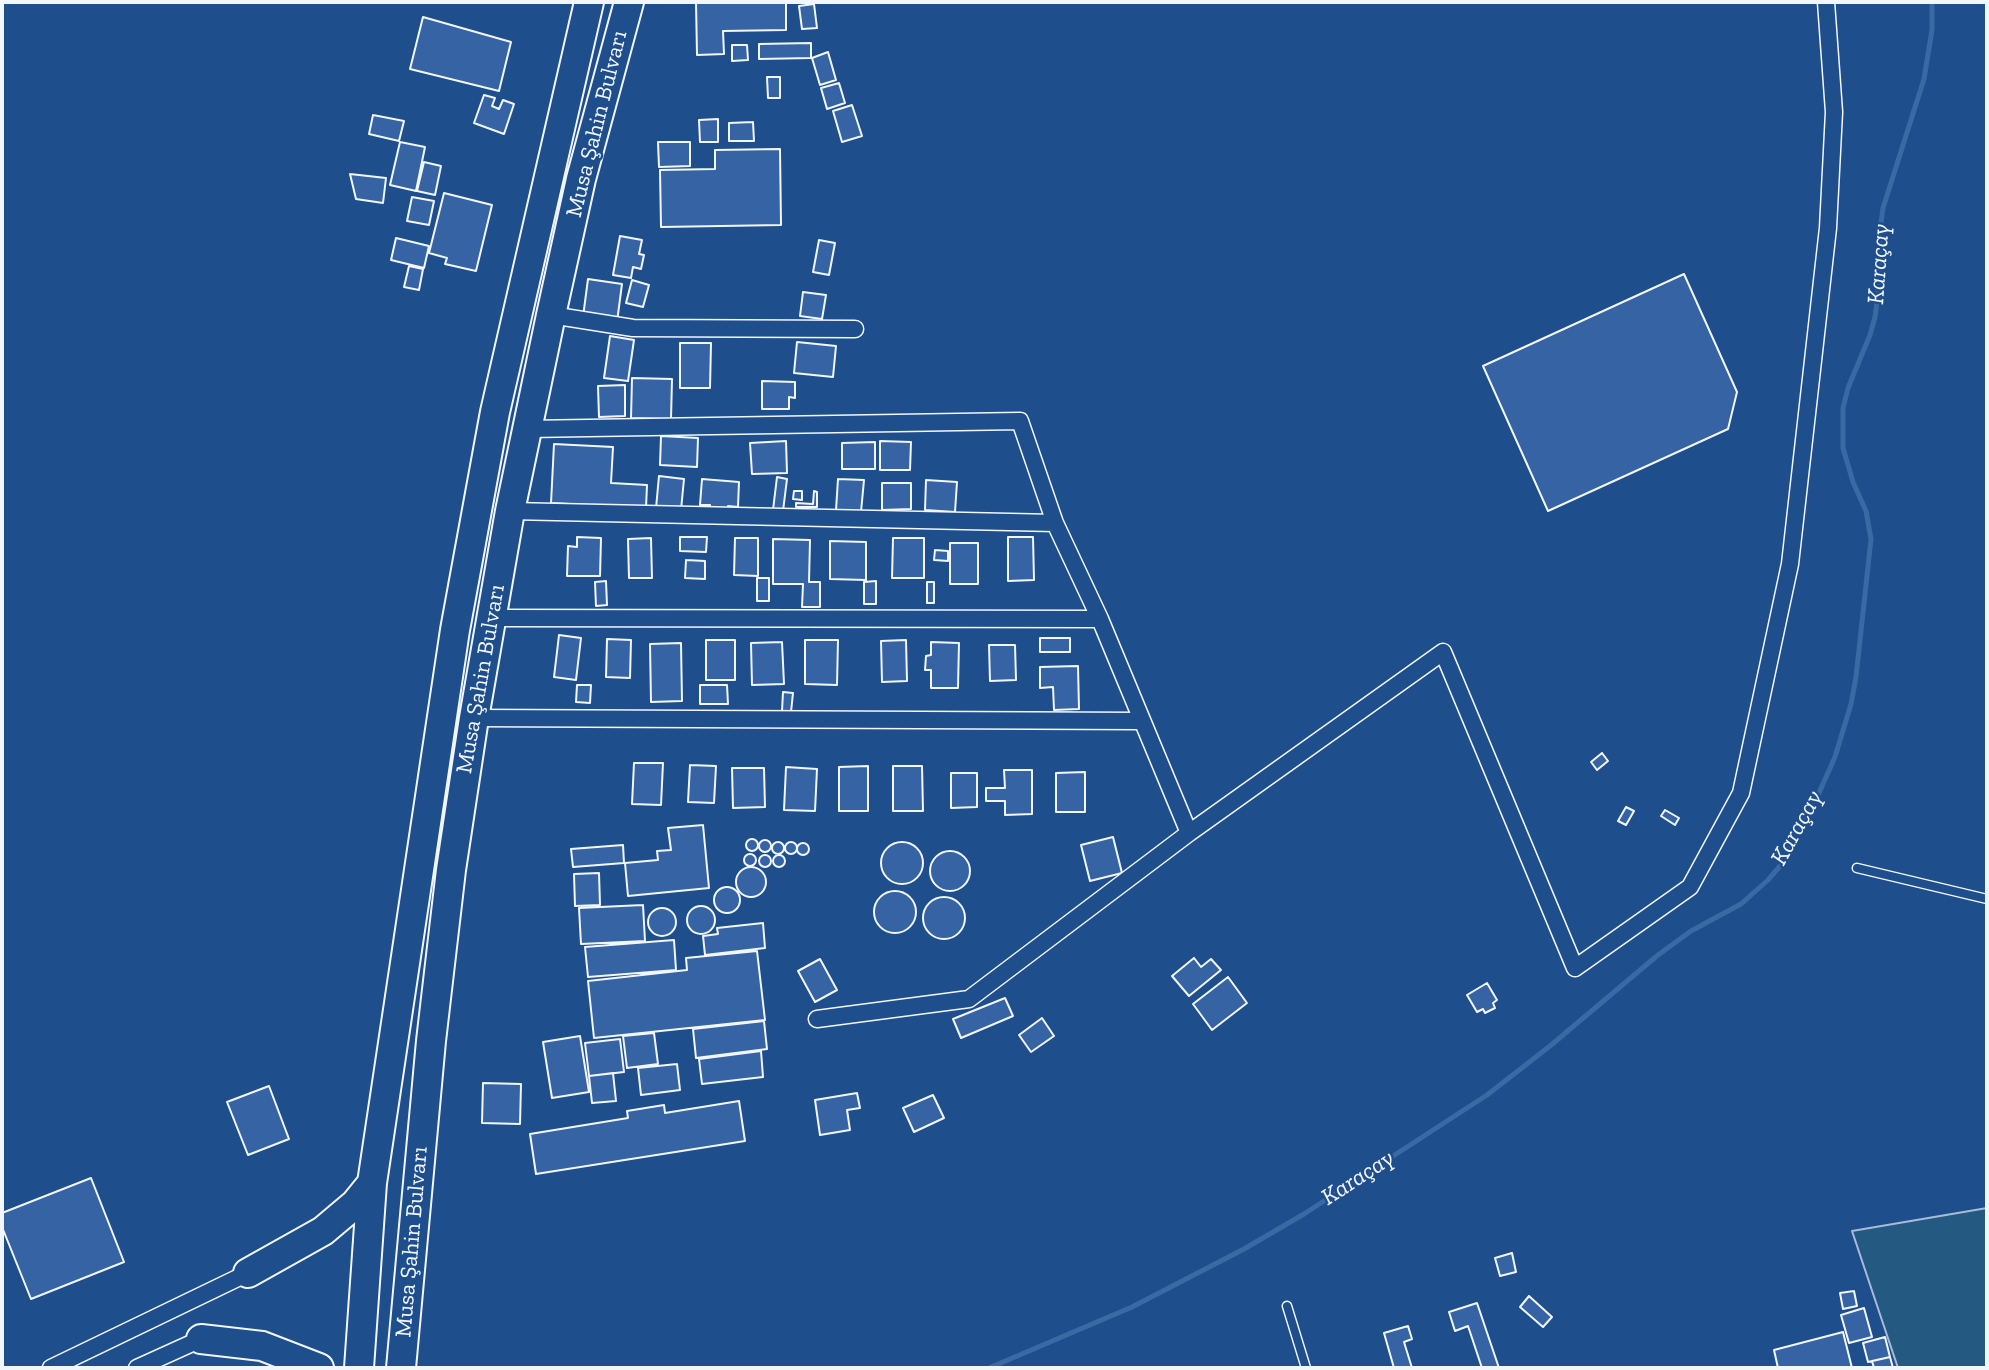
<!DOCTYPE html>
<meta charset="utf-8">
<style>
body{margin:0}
#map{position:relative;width:1989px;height:1370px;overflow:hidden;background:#1f4e8c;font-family:"Zilla Slab",serif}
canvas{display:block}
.frame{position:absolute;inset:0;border:4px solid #f2f6ff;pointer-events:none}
</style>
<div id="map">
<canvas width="1989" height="1370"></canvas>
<div class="frame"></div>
</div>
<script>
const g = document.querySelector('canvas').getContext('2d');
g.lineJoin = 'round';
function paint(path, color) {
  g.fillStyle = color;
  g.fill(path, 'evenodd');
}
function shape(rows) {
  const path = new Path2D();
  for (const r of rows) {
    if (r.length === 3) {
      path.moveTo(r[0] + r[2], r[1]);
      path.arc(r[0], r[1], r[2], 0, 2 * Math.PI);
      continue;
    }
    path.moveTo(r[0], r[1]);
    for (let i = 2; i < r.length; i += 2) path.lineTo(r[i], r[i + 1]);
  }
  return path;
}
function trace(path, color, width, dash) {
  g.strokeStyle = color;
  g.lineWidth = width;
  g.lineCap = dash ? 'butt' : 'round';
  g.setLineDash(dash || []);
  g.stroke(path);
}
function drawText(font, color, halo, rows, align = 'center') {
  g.font = font + ' "Zilla Slab",serif';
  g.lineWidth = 5;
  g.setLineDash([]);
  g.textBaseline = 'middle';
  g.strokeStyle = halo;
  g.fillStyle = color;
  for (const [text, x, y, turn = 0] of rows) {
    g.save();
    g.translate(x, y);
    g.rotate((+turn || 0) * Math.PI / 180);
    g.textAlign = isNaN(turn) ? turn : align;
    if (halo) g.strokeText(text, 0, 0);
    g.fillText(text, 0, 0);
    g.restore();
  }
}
const green = shape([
 [1987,1208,1987,1368,1898,1368,1852,1231,1987,1208]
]);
paint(green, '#245a82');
trace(green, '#a8bbd7', 2);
trace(shape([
 [989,1368,1132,1307,1244,1249,1304,1214,1487,1095,1550,1046,1658,955,1691,931,1741,904,1768,880,1780,866,1811,811,1835,757,1851,704,1856,677,1871,539,1866,511,1853,482,1843,448,1843,408,1848,388,1870,335,1875,317,1880,279,1880,231,1883,208,1924,79,1932,30,1932,2]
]), '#3b69a3', 5);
const building = shape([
 [696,2,786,2,786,30,723,31,724,54,697,55,696,2],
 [814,4,817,28,802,29,799,6,814,4],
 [423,17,511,42,499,91,410,69,423,17],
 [811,43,811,58,759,59,759,44,811,43],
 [732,45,747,45,748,60,732,61,732,45],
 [828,52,836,80,820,85,812,58,828,52],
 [767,77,780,77,780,98,768,98,767,77],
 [839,83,845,103,827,109,821,88,839,83],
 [484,95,495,98,492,106,499,109,503,100,514,104,504,134,474,123,484,95],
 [852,105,862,136,842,142,833,111,852,105],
 [373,115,404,121,399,141,369,134,373,115],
 [718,119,718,142,700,142,699,120,718,119],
 [753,122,754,141,729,141,729,123,753,122],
 [400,142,425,147,416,191,390,185,400,142],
 [658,142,690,142,690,166,659,167,658,142],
 [780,149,781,225,661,227,660,170,715,169,715,150,780,149],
 [424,162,441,166,435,195,417,191,424,162],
 [350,174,386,178,383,203,356,199,350,174],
 [444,193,492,205,476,271,445,264,447,258,429,253,444,193],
 [412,197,434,201,429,225,407,221,412,197],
 [620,236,642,240,639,254,644,255,641,269,633,267,631,278,613,275,620,236],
 [396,238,429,246,424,268,391,260,396,238],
 [819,240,835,243,829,275,813,272,819,240],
 [409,266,423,269,419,290,404,287,409,266],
 [1684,274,1737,392,1728,429,1548,511,1483,366,1684,274],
 [588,279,622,284,617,322,583,317,588,279],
 [632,280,649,285,643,307,626,303,632,280],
 [803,292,826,295,822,319,800,316,803,292],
 [610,336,634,340,628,381,604,378,610,336],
 [797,342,836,346,833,377,794,373,797,342],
 [680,343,711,343,710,388,680,388,680,343],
 [632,378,672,379,671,419,631,418,632,378],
 [762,381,795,382,795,398,789,397,789,409,762,409,762,381],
 [625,385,625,416,599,417,598,386,625,385],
 [661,436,698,438,697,467,660,465,661,436],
 [786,441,787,473,752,474,750,443,786,441],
 [880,441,911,442,910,470,880,470,880,441],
 [875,442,875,469,842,469,842,443,875,442],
 [554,444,613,447,611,483,647,485,646,508,551,503,554,444],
 [659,476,684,479,681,510,656,508,659,476],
 [777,477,787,479,783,511,773,510,777,477],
 [702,479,739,482,738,507,728,506,728,513,710,512,710,505,700,505,702,479],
 [838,479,864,480,861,512,836,510,838,479],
 [926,480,957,482,955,512,925,510,926,480],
 [882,483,911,483,911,509,882,510,882,483],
 [794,491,802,491,802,500,793,499,794,491],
 [814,491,817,492,817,507,796,507,796,503,813,504,814,491],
 [577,537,601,538,600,576,567,576,568,546,577,547,577,537],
 [680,537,707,537,706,552,680,551,680,537],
 [1008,537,1033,537,1034,580,1008,581,1008,537],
 [651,538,652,578,629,578,628,539,651,538],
 [735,538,758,538,758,576,734,575,735,538],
 [893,538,924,538,924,578,892,578,893,538],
 [773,539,810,540,809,582,820,582,820,607,802,607,803,584,773,584,773,539],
 [830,541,866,542,866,580,830,579,830,541],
 [950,543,978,543,978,584,950,584,950,543],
 [935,550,948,551,948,561,934,560,935,550],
 [686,560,705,561,705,579,685,578,686,560],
 [757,578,769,578,769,601,757,601,757,578],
 [606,581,607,605,596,606,595,582,606,581],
 [876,581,876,604,864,604,864,582,876,581],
 [927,582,934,582,934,603,927,603,927,582],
 [559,635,581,638,576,680,554,677,559,635],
 [1040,638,1070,638,1070,652,1040,652,1040,638],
 [607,639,631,640,630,678,606,677,607,639],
 [706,640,735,640,735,680,706,680,706,640],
 [805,640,838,640,837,685,805,684,805,640],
 [906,640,907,681,882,682,881,641,906,640],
 [782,642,784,684,752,685,751,643,782,642],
 [931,642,959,643,958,688,931,688,931,670,925,670,926,656,931,655,931,642],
 [681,643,682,701,651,702,650,644,681,643],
 [989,645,1015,645,1016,680,990,681,989,645],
 [1078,666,1079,709,1054,710,1053,687,1040,688,1040,667,1078,666],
 [577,685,591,685,590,703,576,702,577,685],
 [700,685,727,685,728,704,700,704,700,685],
 [783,692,793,693,791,712,782,711,783,692],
 [1602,753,1608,761,1597,770,1591,762,1602,753],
 [634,763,663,763,661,805,632,804,634,763],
 [690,765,716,766,714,803,688,802,690,765],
 [868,766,868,811,839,811,839,767,868,766],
 [893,766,922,766,923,811,893,811,893,766],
 [786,767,817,769,815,811,784,810,786,767],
 [732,768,764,768,765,807,733,808,732,768],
 [1004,770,1032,770,1032,814,1005,815,1005,801,986,801,986,788,1005,788,1004,770],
 [1085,772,1085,812,1056,812,1056,773,1085,772],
 [951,773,977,773,977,807,951,808,951,773],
 [1626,807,1634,811,1626,825,1618,821,1626,807],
 [1665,810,1679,818,1675,825,1661,816,1665,810],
 [703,825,709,888,628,896,625,863,658,860,657,851,671,850,668,828,703,825],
 [1113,837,1122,873,1090,881,1081,845,1113,837],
 [752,845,6],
 [765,846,6],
 [791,848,6],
 [778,848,6],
 [902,863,21],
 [803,849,6],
 [623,845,624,863,573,867,571,849,623,845],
 [950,871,20],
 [750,860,6],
 [779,861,6],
 [765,861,6],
 [751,882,15],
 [599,873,600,905,575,906,574,874,599,873],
 [727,900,13],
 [895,912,21],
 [944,918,21],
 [643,905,645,941,581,944,579,908,643,905],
 [701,920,14],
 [662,922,14],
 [763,923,765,948,705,955,703,936,718,934,717,928,763,923],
 [674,940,676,970,588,977,585,947,674,940],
 [757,951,765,1020,594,1038,588,981,687,970,686,958,757,951],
 [1194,958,1201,967,1211,959,1221,970,1189,996,1172,976,1194,958],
 [820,959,837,990,815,1002,798,971,820,959],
 [1228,977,1247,1003,1212,1030,1193,1004,1228,977],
 [1487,983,1497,1000,1493,1003,1495,1008,1485,1013,1483,1009,1477,1012,1467,995,1487,983],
 [1005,998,1013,1016,961,1038,953,1019,1005,998],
 [1042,1018,1054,1036,1031,1052,1019,1035,1042,1018],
 [764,1021,767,1049,696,1058,693,1029,764,1021],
 [654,1033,658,1064,627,1068,623,1036,654,1033],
 [580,1036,589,1092,552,1098,543,1042,580,1036],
 [620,1039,624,1072,589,1076,585,1043,620,1039],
 [761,1051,763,1077,702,1084,699,1059,761,1051],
 [677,1064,680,1090,641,1095,638,1068,677,1064],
 [613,1073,616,1101,592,1103,589,1076,613,1073],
 [483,1083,521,1084,520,1124,482,1123,483,1083],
 [269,1086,289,1139,248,1155,227,1102,269,1086],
 [857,1093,860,1108,847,1110,850,1130,820,1135,815,1100,857,1093],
 [933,1095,944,1118,914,1132,903,1108,933,1095],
 [739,1101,745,1141,536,1174,530,1134,628,1118,627,1111,664,1105,665,1113,739,1101],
 [91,1178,124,1262,31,1299,2,1227,2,1213,91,1178],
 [1512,1253,1516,1272,1500,1276,1495,1258,1512,1253],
 [1854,1291,1857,1306,1843,1309,1840,1293,1854,1291],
 [1529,1296,1552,1317,1543,1327,1520,1307,1529,1296],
 [1477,1303,1499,1368,1482,1368,1468,1326,1455,1331,1449,1312,1477,1303],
 [1864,1308,1872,1337,1849,1343,1841,1315,1864,1308],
 [1408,1326,1412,1339,1404,1342,1412,1368,1394,1368,1384,1333,1408,1326],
 [1843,1332,1852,1368,1778,1368,1774,1350,1843,1332],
 [1885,1337,1890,1357,1868,1362,1863,1343,1885,1337],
 [1890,1357,1893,1368,1874,1368,1872,1361,1890,1357]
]);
paint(building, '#3563a3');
trace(building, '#f2f6ff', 2);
const lane = shape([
 [1857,868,1987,899],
 [1287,1306,1306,1368]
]);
const street = shape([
 [551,315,633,328,855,329],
 [527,429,1020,421,1055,523,1100,619,1189,833],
 [510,511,1055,523],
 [492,618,1100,619],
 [474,718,1141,721],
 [817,1019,969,999,1189,833,1443,652,1575,968,1690,887,1741,793,1790,564,1828,228,1834,112,1826,2],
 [51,1368,248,1273],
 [137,1368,201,1339]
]);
const highway = shape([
 [248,1273,323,1231,355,1204,372,1183],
 [201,1339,262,1346,319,1368],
 [359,1368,372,1183,455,630,495,412,589,2],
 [401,1368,431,1041,451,870,474,718,510,511,551,315,581,179,629,2]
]);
trace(lane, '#f2f6ff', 11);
trace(street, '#f2f6ff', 19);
trace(highway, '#f2f6ff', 32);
trace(lane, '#1f4e8c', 8);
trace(street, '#1f4e8c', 16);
trace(highway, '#1f4e8c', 28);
drawText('23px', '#f2f6ff', '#1f4e8c', [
 ["Musa Şahin Bulvarı",597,124,-76],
 ["Musa Şahin Bulvarı",481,679,-80],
 ["Musa Şahin Bulvarı",412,1242,-85]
]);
drawText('italic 24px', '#f2f6ff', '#1f4e8c', [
 ["Karaçay",1879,264,-86],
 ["Karaçay",1797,828,-61],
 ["Karaçay",1358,1178,-33]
]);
</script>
